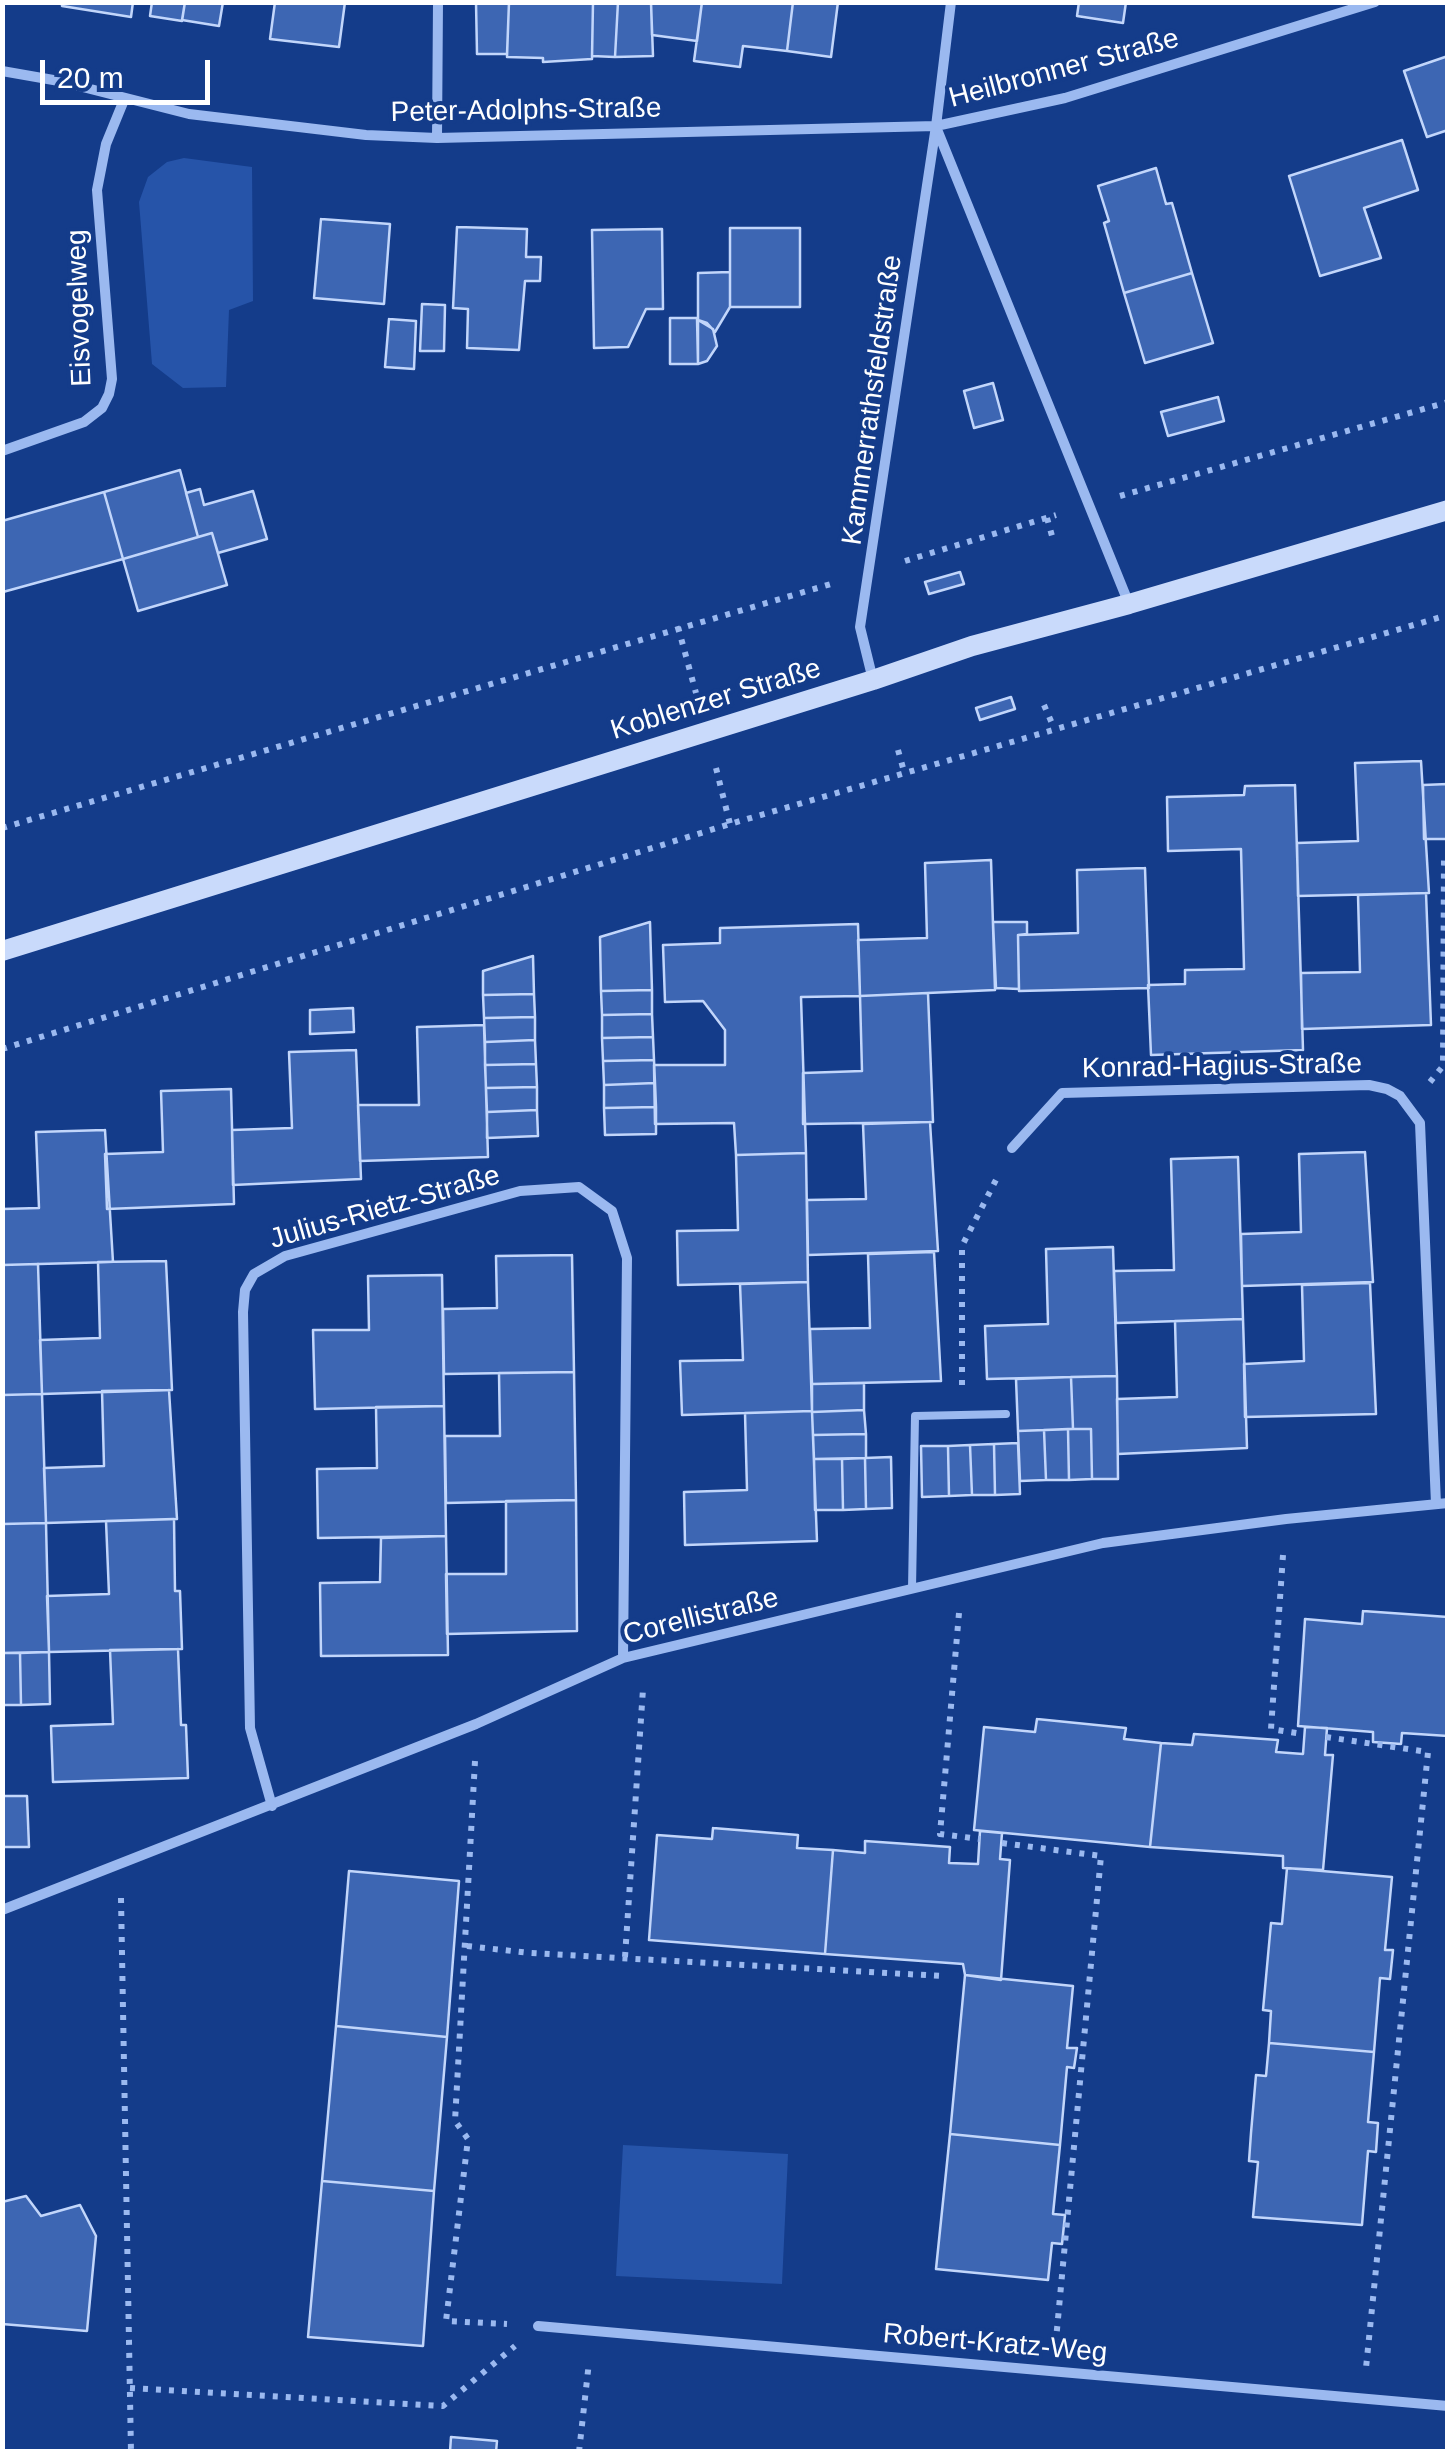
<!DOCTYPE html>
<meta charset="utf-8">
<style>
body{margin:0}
#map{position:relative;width:1450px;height:2454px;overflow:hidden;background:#143c8a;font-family:Arial,sans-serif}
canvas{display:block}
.frame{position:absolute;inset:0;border:5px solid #fff;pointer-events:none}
.scale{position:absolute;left:40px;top:60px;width:170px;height:45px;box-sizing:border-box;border:5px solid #fff;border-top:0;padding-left:12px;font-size:30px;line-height:35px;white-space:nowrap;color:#fff;-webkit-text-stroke:8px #143c8a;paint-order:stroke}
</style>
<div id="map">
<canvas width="1450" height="2454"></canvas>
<div class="frame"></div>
<div class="scale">20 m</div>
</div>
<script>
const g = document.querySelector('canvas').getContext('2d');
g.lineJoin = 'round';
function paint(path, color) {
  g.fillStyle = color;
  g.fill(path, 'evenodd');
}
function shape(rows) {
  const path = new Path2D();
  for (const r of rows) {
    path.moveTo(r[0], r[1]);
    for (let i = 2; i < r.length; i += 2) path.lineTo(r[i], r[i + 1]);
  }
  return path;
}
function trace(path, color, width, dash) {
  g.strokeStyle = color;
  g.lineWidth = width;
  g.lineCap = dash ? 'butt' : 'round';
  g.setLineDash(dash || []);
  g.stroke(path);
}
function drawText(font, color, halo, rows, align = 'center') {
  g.font = font + ' Arial,sans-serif';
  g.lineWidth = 8;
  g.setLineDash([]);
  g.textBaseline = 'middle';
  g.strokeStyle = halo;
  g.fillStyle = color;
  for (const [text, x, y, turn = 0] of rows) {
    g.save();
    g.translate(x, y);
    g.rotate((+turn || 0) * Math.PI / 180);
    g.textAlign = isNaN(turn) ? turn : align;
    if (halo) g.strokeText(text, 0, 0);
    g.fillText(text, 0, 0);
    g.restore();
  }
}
paint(shape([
 [184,158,252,167,253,301,229,310,226,387,183,388,152,364,139,202,148,177,167,162],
 [623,2145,788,2154,782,2284,616,2276]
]), '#2654a9');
const building = shape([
 [62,2,133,2,131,17,62,6,62,2],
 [152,2,185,2,182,21,150,16,152,2],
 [185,2,223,2,219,26,182,20,185,2],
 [275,2,345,2,339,47,270,39,275,2],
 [476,2,509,2,507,54,477,54,476,2],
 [509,2,593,2,592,59,543,62,543,58,507,57,509,2],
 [593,2,618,2,615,57,592,56,593,2],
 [618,2,651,2,653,56,615,57,618,2],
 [651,2,702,2,697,41,652,35,651,2],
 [702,2,793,2,787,51,743,46,740,67,694,61,702,2],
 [793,2,838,2,831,57,787,51,793,2],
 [1079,2,1126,2,1123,23,1077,16,1079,2],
 [1448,56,1448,130,1427,137,1404,71,1448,56],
 [1402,140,1418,190,1364,208,1381,258,1320,276,1289,176,1402,140],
 [1156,168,1166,204,1172,203,1192,273,1124,293,1104,223,1109,221,1098,186,1156,168],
 [321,219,390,224,384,304,314,298,321,219],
 [457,227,527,229,526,257,541,257,540,281,525,281,519,350,467,348,468,309,453,308,457,227],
 [730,228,800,228,800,307,730,307,730,228],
 [662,229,663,309,646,309,628,347,594,348,592,230,662,229],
 [730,272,730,307,715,332,707,323,698,320,698,273,730,272],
 [1192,273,1213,343,1145,363,1124,293,1192,273],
 [422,304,445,305,444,351,420,351,422,304],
 [670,318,697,318,698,364,670,364,670,318],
 [389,319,416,321,414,369,385,367,389,319],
 [698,320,713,329,717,346,707,361,698,364,698,320],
 [993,383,1003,420,974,428,964,391,993,383],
 [1218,397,1224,421,1168,436,1161,412,1218,397],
 [180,470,198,537,123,559,104,492,180,470],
 [200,489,204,505,253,491,267,539,218,553,212,533,198,537,186,493,200,489],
 [104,492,123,559,3,592,2,521,104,492],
 [212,533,227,585,138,611,123,559,212,533],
 [960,572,964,584,929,594,925,582,960,572],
 [1011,697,1015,709,980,720,976,708,1011,697],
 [1421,761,1429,893,1298,896,1297,843,1358,841,1355,763,1421,761],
 [1448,784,1448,839,1424,839,1423,785,1448,784],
 [1295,785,1303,1050,1151,1055,1148,985,1185,984,1185,970,1244,969,1241,849,1168,851,1167,797,1244,795,1245,786,1295,785],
 [991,860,995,990,860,996,858,940,927,938,925,863,991,860],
 [1145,868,1149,988,1019,991,1018,935,1078,933,1077,870,1145,868],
 [1426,893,1431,1025,1302,1029,1301,973,1360,972,1358,895,1426,893],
 [650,922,652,990,601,991,600,937,650,922],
 [993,922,1027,922,1027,934,1018,935,1019,989,996,988,993,922],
 [858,924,860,996,801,997,806,1153,736,1155,734,1123,655,1124,654,1065,725,1065,725,1030,703,1001,665,1002,663,945,720,943,720,928,858,924],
 [533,956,534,994,483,995,483,971,533,956],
 [652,990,652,1014,602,1015,601,991,652,990],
 [928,993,933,1122,803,1124,803,1073,862,1071,860,996,928,993],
 [534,994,535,1017,484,1018,483,995,534,994],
 [353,1008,354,1032,310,1034,310,1010,353,1008],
 [652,1014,653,1037,602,1038,602,1015,652,1014],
 [535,1017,535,1040,485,1042,484,1018,535,1017],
 [484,1025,488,1157,360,1161,358,1105,419,1105,417,1027,484,1025],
 [653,1037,654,1060,603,1061,602,1038,653,1037],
 [535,1040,536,1064,485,1065,485,1042,535,1040],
 [356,1050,361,1179,233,1185,232,1130,292,1128,289,1052,356,1050],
 [654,1060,655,1083,604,1085,603,1061,654,1060],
 [536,1064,537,1087,486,1088,485,1065,536,1064],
 [655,1083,656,1107,604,1108,604,1085,655,1083],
 [537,1087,537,1110,487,1112,486,1088,537,1087],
 [231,1089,234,1204,107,1209,105,1154,163,1152,161,1091,231,1089],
 [656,1107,656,1134,605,1135,604,1108,656,1107],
 [537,1110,538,1136,487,1138,487,1112,537,1110],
 [930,1122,938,1251,808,1255,807,1200,866,1199,863,1124,930,1122],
 [105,1130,113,1262,2,1265,2,1209,39,1208,36,1132,105,1130],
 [1365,1152,1373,1282,1242,1286,1241,1234,1301,1232,1299,1154,1365,1152],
 [806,1153,808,1282,678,1285,677,1231,738,1230,736,1155,806,1153],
 [1238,1157,1243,1319,1116,1323,1114,1271,1174,1270,1171,1159,1238,1157],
 [1113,1247,1117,1376,987,1379,985,1326,1048,1324,1046,1249,1113,1247],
 [934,1252,941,1381,812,1384,810,1329,870,1328,868,1254,934,1252],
 [572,1255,574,1372,444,1374,443,1309,497,1308,496,1256,572,1255],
 [166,1261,172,1390,42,1394,40,1340,100,1338,98,1262,166,1261],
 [38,1264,42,1394,2,1395,2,1265,38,1264],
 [442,1275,444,1406,315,1409,313,1330,369,1330,368,1276,442,1275],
 [808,1282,812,1411,682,1415,680,1361,743,1360,740,1284,808,1282],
 [1370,1283,1376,1414,1245,1417,1244,1364,1304,1361,1302,1285,1370,1283],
 [1243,1319,1247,1448,1118,1454,1117,1399,1177,1397,1175,1321,1243,1319],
 [574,1372,576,1500,446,1503,445,1436,500,1436,499,1373,574,1372],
 [1117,1376,1118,1479,1092,1479,1091,1429,1073,1429,1071,1377,1117,1376],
 [1071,1377,1073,1429,1018,1431,1016,1379,1071,1377],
 [864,1383,864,1410,812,1412,812,1384,864,1383],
 [169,1390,177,1519,46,1523,44,1468,104,1466,102,1391,169,1390],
 [42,1394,46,1523,2,1524,2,1395,42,1394],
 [444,1406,446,1536,318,1538,317,1469,377,1468,376,1407,444,1406],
 [864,1410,866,1434,813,1435,812,1412,864,1410],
 [812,1411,817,1541,685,1545,684,1492,747,1490,745,1413,812,1411],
 [1068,1429,1069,1480,1046,1480,1044,1430,1068,1429],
 [1068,1429,1091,1429,1092,1479,1069,1480,1068,1429],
 [1044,1430,1046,1480,1020,1481,1018,1431,1044,1430],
 [866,1434,866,1458,814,1459,813,1435,866,1434],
 [1018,1443,1020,1494,995,1495,994,1444,1018,1443],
 [994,1444,995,1495,972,1495,970,1445,994,1444],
 [970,1445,972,1495,949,1496,948,1446,970,1445],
 [921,1446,948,1446,949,1496,922,1497,921,1446],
 [891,1457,892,1508,866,1509,865,1458,891,1457],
 [865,1458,866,1509,843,1510,842,1459,865,1458],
 [814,1459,842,1459,843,1510,815,1510,814,1459],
 [576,1500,577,1631,447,1634,446,1574,506,1574,506,1501,576,1500],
 [174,1519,175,1591,180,1591,182,1649,49,1652,47,1596,109,1594,106,1521,174,1519],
 [46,1523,49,1652,2,1653,2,1524,46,1523],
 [446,1536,448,1655,321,1656,320,1583,380,1582,381,1538,446,1536],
 [1363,1611,1448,1617,1448,1736,1402,1733,1401,1744,1373,1742,1373,1732,1298,1726,1305,1619,1362,1624,1363,1611],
 [178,1649,181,1725,186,1725,188,1778,53,1782,51,1726,113,1724,110,1650,178,1649],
 [49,1652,50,1704,21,1705,20,1653,49,1652],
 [2,1653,20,1653,21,1705,2,1705,2,1653],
 [1037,1719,1126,1728,1124,1739,1161,1743,1150,1847,974,1830,984,1727,1035,1732,1037,1719],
 [1305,1727,1327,1728,1325,1755,1333,1755,1323,1870,1283,1868,1283,1856,1150,1847,1161,1743,1192,1745,1194,1734,1278,1740,1276,1752,1303,1754,1305,1727],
 [2,1796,27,1796,29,1847,2,1847,2,1796],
 [713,1828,798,1835,797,1848,833,1850,825,1954,649,1940,657,1835,712,1839,713,1828],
 [980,1831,1002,1833,1000,1859,1010,1860,1001,1980,965,1975,963,1964,825,1954,833,1850,865,1853,865,1841,950,1847,949,1863,978,1864,980,1831],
 [1287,1868,1392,1877,1385,1950,1393,1950,1390,1979,1380,1978,1374,2052,1269,2043,1271,2011,1263,2010,1271,1923,1282,1924,1287,1868],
 [349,1871,459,1881,447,2037,336,2026,349,1871],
 [965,1975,1073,1986,1067,2048,1077,2048,1074,2068,1067,2067,1060,2145,950,2134,965,1975],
 [336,2026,447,2037,434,2191,322,2181,336,2026],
 [1269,2043,1374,2052,1368,2122,1378,2123,1376,2152,1368,2151,1362,2225,1253,2217,1258,2162,1249,2161,1251,2133,1256,2075,1266,2076,1269,2043],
 [950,2134,1060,2145,1053,2214,1065,2215,1062,2244,1052,2243,1048,2280,936,2269,950,2134],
 [322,2181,434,2191,423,2346,308,2337,322,2181],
 [26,2196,41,2216,80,2205,96,2236,87,2331,2,2324,2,2202,26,2196],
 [451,2437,497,2441,496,2452,450,2452,451,2437]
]);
paint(building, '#3d66b3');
trace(building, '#c2d6fb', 2.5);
trace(shape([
 [1120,496,1448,402],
 [1047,518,1054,543],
 [905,561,1056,515],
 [678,627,696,693],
 [1044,705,1054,728],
 [898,750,905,775],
 [716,768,730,824],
 [2,828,831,584],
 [2,1049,730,824,1448,615],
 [1430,1082,1443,1066,1444,855,1448,855],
 [962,1385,962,1246,998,1176],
 [1283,1555,1271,1729,1303,1734],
 [959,1613,940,1834,980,1839],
 [1326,1737,1428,1752,1366,2368],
 [475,1761,455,2121,468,2139,446,2321,507,2324],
 [1002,1843,1101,1856,1056,2340],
 [121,1898,131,2452],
 [467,1946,530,1953,942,1976],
 [625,1957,643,1689],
 [130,2388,443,2406,515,2346],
 [579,2452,589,2362]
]), '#9bb9f0', 6, [5, 8]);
trace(shape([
 [912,1589,915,1416,1006,1414]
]), '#9bb9f0', 8);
trace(shape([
 [2,71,59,81,189,114,366,135,437,138,936,126,1065,98,1375,2],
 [936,127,1129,604],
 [437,138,438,2],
 [2,451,84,422,102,408,109,394,112,379,97,190,106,144,124,100],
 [873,680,860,627,936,126,951,2],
 [1012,1148,1062,1093,1369,1085,1387,1089,1400,1096,1420,1123,1436,1504],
 [272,1806,250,1728,243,1312,245,1290,254,1274,285,1256,520,1191,579,1187,612,1211,627,1258,623,1658],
 [2,1910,476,1724,623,1658,1103,1543,1286,1519,1448,1503],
 [538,2326,1448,2406]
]), '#9bb9f0', 10);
trace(shape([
 [2,951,873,680,972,646,1129,604,1448,510]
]), '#c9dafb', 20);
drawText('28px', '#fff', '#143c8a', [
 ["Heilbronner Straße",1064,69,-15],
 ["Peter-Adolphs-Straße",526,111,-1],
 ["Eisvogelweg",80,308,-92],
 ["Kammerrathsfeldstraße",873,400,-82],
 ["Koblenzer Straße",716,700,-17],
 ["Konrad-Hagius-Straße",1222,1067,-1],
 ["Julius-Rietz-Straße",385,1208,-16],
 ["Corellistraße",701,1617,-14],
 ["Robert-Kratz-Weg",995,2344,5]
]);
</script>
